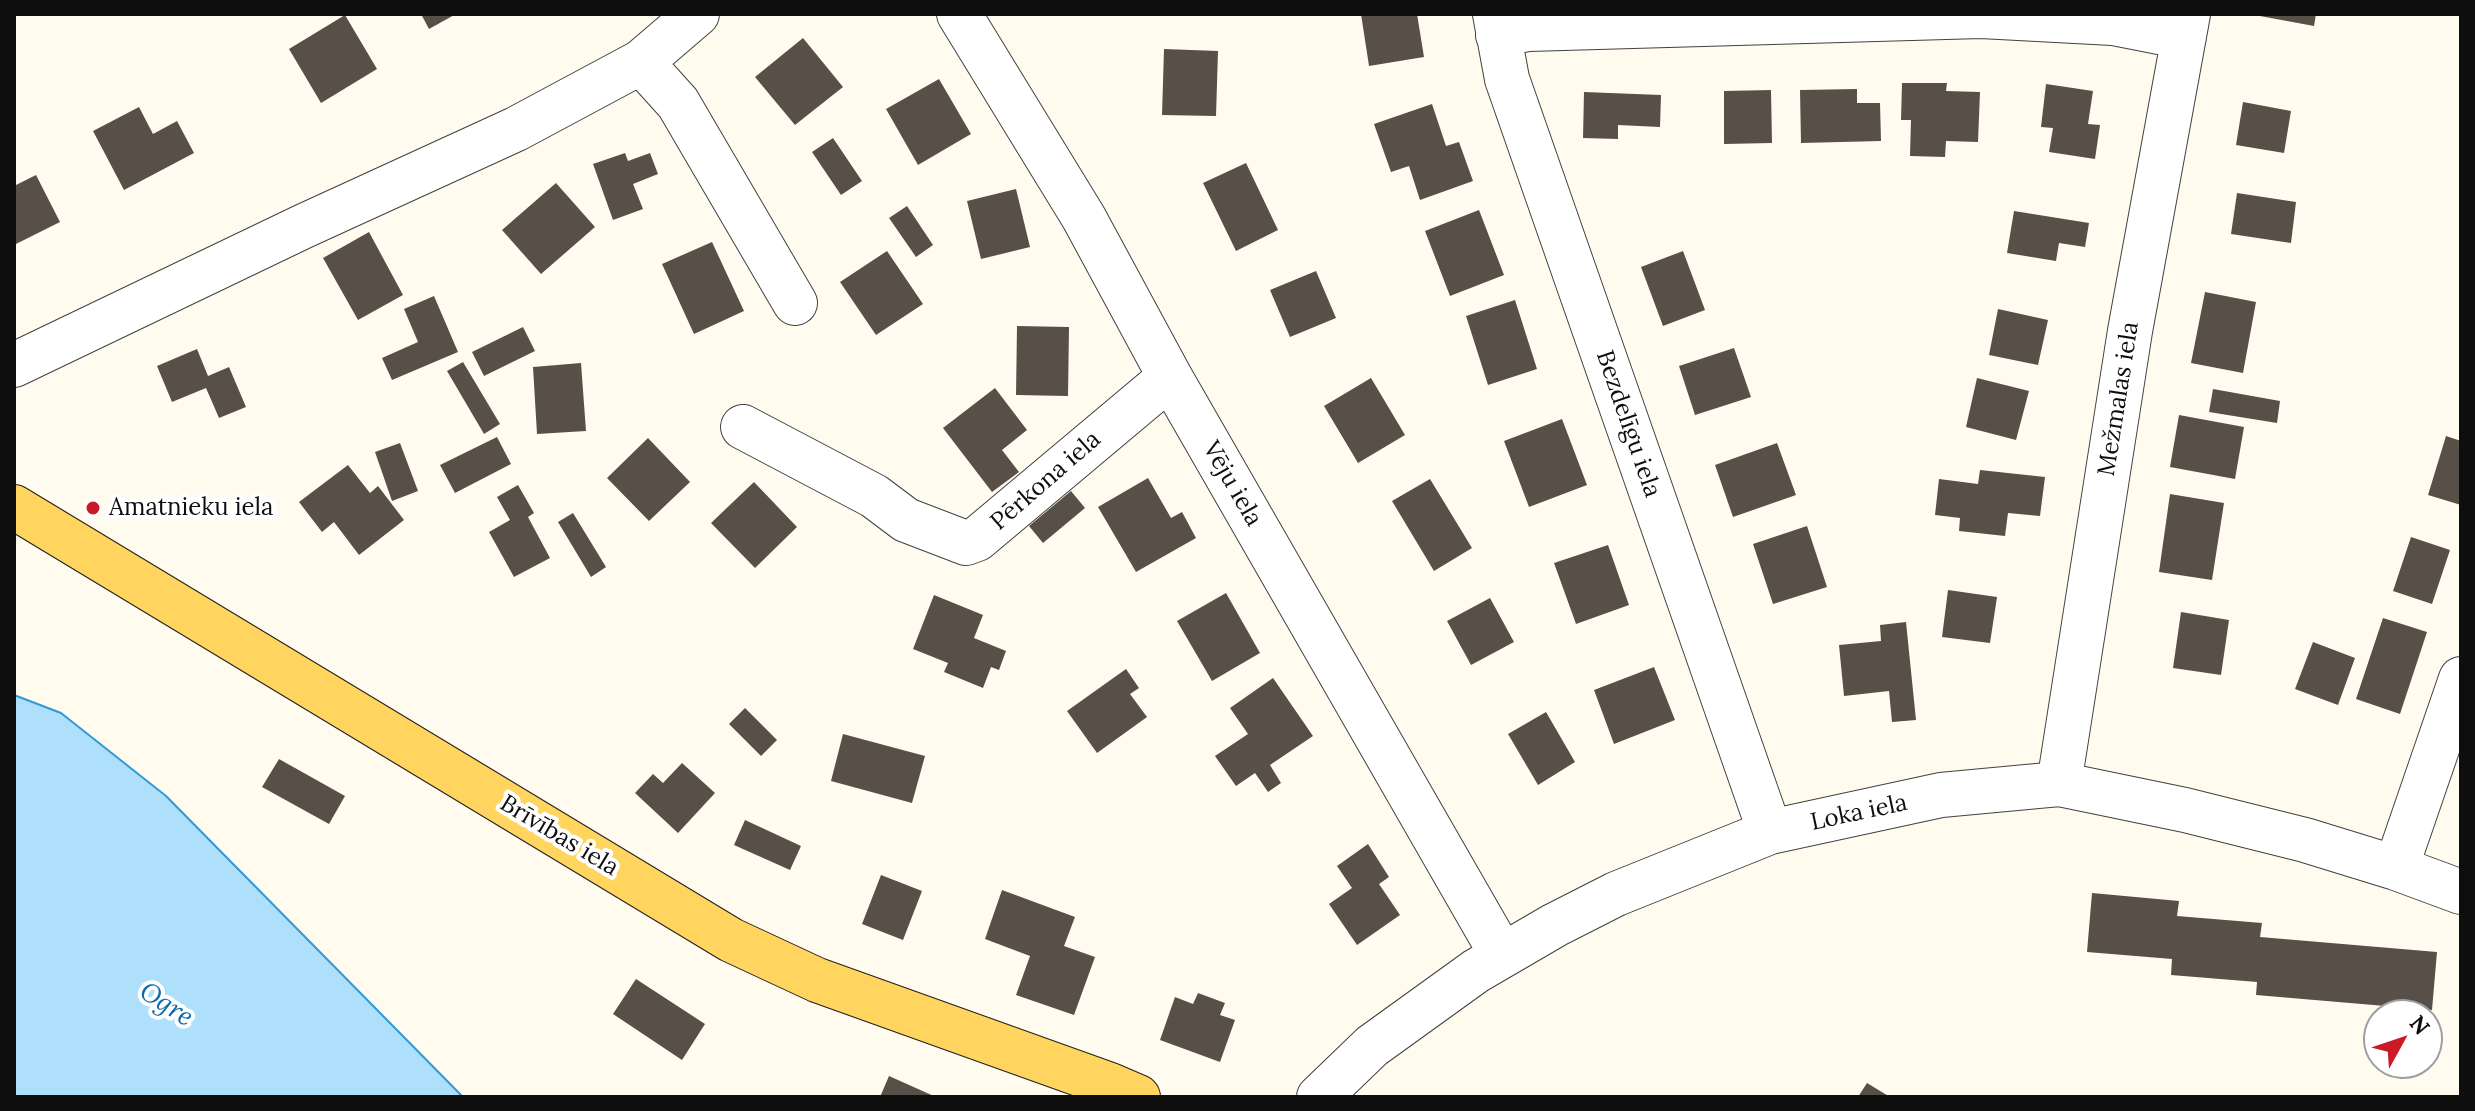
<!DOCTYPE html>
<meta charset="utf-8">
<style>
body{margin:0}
#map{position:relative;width:2475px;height:1111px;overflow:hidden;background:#fffcef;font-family:Lora,serif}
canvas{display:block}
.frame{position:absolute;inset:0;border:16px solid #0e0e0e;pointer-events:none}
.north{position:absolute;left:2363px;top:999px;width:80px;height:80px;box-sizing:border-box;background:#fff;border:2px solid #9f9f9f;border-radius:50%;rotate:50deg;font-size:22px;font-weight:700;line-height:32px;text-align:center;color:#0e0e0e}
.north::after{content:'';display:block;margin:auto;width:28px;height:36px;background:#ca1a26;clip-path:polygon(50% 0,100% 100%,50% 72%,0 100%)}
</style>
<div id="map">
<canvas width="2475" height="1111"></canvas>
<div class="frame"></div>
<div class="north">N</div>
</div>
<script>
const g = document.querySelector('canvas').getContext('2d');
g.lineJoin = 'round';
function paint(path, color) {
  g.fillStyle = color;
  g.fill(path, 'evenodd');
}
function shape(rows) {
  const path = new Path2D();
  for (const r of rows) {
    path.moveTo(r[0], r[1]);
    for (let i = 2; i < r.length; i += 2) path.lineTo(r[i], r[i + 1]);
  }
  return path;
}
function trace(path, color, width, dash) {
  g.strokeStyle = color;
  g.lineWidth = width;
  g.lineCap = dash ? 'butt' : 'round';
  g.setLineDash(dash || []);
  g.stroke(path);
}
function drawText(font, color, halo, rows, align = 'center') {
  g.font = font + ' Lora,serif';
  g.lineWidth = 8;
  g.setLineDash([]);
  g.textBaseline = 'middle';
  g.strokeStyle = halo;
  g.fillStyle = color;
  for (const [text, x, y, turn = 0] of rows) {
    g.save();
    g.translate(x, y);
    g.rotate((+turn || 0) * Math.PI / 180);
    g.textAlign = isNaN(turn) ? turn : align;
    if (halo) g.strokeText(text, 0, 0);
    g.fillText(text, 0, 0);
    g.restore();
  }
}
const water = shape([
 [14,695,61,713,166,796,463,1097,14,1097,14,695]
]);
paint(water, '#afe0fb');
trace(water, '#3099d8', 2);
paint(shape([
 [421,14,456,14,429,29],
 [1361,14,1417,14,1424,57,1369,66],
 [2249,14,2316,14,2314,26],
 [345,15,377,69,321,103,289,49],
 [803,38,843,87,795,125,755,77],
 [1164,49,1218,51,1216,116,1162,115],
 [939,79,971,134,918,165,886,109],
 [1902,83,1947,83,1946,91,1980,92,1978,142,1946,141,1945,157,1910,156,1911,120,1901,120],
 [2046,84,2093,91,2088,124,2100,125,2095,159,2049,152,2053,128,2041,127],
 [1857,89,1857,103,1880,103,1881,141,1801,143,1800,90],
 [1771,90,1772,143,1724,144,1724,91],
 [1584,92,1661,95,1660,127,1618,125,1618,139,1583,138],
 [2243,102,2291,111,2284,153,2236,145],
 [1432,104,1446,146,1459,142,1473,181,1420,200,1409,166,1391,172,1374,124],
 [139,107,153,134,177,121,194,153,124,190,93,131],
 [833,138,862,181,841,195,812,152],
 [625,153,628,161,650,153,658,174,633,184,643,209,613,220,593,164],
 [1246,163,1278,230,1236,251,1203,183],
 [36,175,60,222,16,244,14,186],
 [556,183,595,227,541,274,502,230],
 [1016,189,1030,247,981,259,967,201],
 [2237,193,2296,202,2291,243,2231,234],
 [907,206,933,245,916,257,889,218],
 [1479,210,1504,275,1450,296,1425,231],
 [2014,211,2089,223,2085,247,2059,243,2056,261,2007,253],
 [369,232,403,295,358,320,323,258],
 [712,242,744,311,694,334,662,264],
 [887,251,923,304,876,335,840,282],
 [1683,251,1705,310,1663,326,1641,267],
 [1316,271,1336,318,1290,337,1270,290],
 [2205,292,2256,302,2243,373,2191,363],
 [434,296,458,352,392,380,382,358,418,342,404,309],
 [1515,300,1537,369,1488,385,1466,316],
 [1998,309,2048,320,2038,365,1989,355],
 [1017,326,1069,327,1068,396,1016,395],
 [523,327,535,351,484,376,472,352],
 [1734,348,1751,397,1695,415,1679,366],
 [197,349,208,376,229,367,246,407,219,418,206,388,172,402,157,366],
 [463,362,500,424,484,434,447,371],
 [581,363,586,431,537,434,533,367],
 [1371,378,1405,435,1358,463,1324,406],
 [1977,378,2029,391,2016,440,1966,427],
 [995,388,1027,430,1002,450,1019,472,992,492,943,428],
 [2213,389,2280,401,2277,423,2209,412],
 [2179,415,2244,427,2235,479,2170,467],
 [1562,419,1587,485,1529,507,1504,441],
 [2446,436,2461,441,2461,505,2428,495],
 [497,437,511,464,455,493,440,465],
 [648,438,690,482,649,521,607,478],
 [400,443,418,491,392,501,375,452],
 [1777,443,1796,495,1733,517,1715,465],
 [348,465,370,493,378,486,404,520,359,555,334,522,322,532,299,502],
 [1980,470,2045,477,2040,516,2008,513,2005,536,1959,531,1960,518,1935,515,1939,479,1978,484],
 [1148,478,1171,518,1182,512,1196,538,1136,572,1098,507],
 [1430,479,1472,548,1434,571,1392,501],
 [754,482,797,527,755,568,711,523],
 [518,485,534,513,528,517,550,558,514,577,489,532,510,520,497,497],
 [1071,491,1085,508,1043,543,1029,526],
 [2170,494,2224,503,2212,580,2159,572],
 [573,513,606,567,591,577,558,522],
 [1807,526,1827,587,1773,604,1753,544],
 [2411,537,2450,550,2432,604,2393,591],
 [1608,545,1629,605,1576,624,1554,563],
 [1948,590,1997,597,1990,643,1942,637],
 [1226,593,1260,653,1212,681,1177,621],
 [934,595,983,615,974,638,1006,651,999,670,991,667,983,688,944,672,948,663,913,649],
 [1490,598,1514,642,1471,665,1447,621],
 [2181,612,2229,620,2221,675,2173,668],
 [2383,618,2427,632,2400,714,2356,699],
 [1906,622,1916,720,1892,722,1889,691,1844,696,1839,645,1881,641,1880,625],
 [2313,642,2355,658,2338,705,2295,689],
 [1654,667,1675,720,1614,744,1594,690],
 [1126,669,1139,688,1130,694,1147,717,1097,753,1067,711],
 [1273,678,1313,736,1270,765,1281,783,1268,792,1255,773,1236,786,1215,756,1248,734,1230,708],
 [745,708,777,740,761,756,729,724],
 [1546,712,1575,762,1538,785,1508,734],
 [843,734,925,756,912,803,831,781],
 [279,759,345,796,329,824,262,787],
 [682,763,715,793,678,833,635,793,653,774,663,783],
 [745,820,801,846,790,870,734,845],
 [1368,844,1389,877,1379,884,1400,915,1357,945,1329,904,1352,888,1337,866],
 [881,875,922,891,903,940,862,924],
 [1002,890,1075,917,1064,946,1095,957,1074,1015,1016,995,1030,956,985,939],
 [2092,893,2179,901,2177,916,2262,923,2260,937,2437,952,2432,1010,2256,995,2257,982,2171,975,2172,959,2087,952],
 [636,979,705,1024,682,1060,613,1014],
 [1198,993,1225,1003,1220,1015,1235,1020,1220,1062,1160,1040,1175,997,1193,1004],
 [889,1076,936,1097,880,1097],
 [1867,1083,1890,1097,1858,1097]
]), '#584f49');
const minor = shape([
 [959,14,1084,218,1170,377,1502,955],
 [1495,14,1507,79,1770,832],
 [1498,35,1528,29,1981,16,2113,23,2184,37],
 [641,62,678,103,795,303],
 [14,365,304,226,516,129,641,62,697,14],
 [743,427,874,496,906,520,966,543,977,539,1170,377],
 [2059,784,2130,331,2188,14],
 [2396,868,2461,679],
 [1319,1097,1372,1046,1476,971,1555,925,1616,894,1770,832,1941,795,2059,784,2185,810,2305,840,2396,868,2461,892]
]);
const major = shape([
 [14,507,731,940,817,980,1110,1085,1138,1097]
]);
trace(minor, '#414141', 46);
trace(major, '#1f1f1f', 46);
trace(minor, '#fff', 44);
trace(major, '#ffd55f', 44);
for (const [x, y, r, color] of [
 [93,508,8,"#ca1a26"]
]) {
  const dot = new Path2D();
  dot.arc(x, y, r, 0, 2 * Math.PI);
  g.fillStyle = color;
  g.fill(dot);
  trace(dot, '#fff', 3);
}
drawText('24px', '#0e0e0e', '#fff', [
 ["Mežmalas iela",2119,399,-81],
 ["Bezdelīgu iela",1628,424,71],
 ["Pērkona iela",1046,481,-41],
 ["Vēju iela",1232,484,60],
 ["Loka iela",1859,813,-12],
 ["Brīvības iela",559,836,31]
]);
drawText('24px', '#0e0e0e', '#fff', [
 ["Amatnieku iela",109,508]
], 'left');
drawText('italic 26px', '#0c69ab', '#fff', [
 ["Ogre",166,1005,33]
]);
</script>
